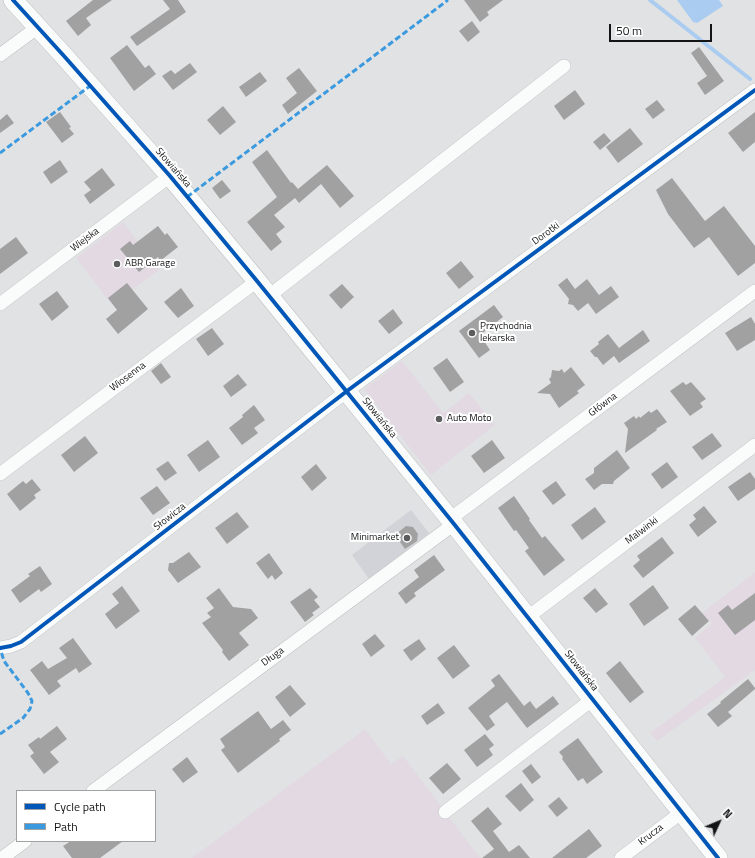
<!DOCTYPE html>
<meta charset="utf-8">
<style>
body{margin:0}
#map{position:relative;width:755px;height:858px;overflow:hidden;background:#e1e2e3;font-family:"Titillium Web",sans-serif}
canvas{display:block}
.legend{position:absolute;left:16px;top:790px;width:140px;height:52px;box-sizing:border-box;background:#fff;border:1px solid #a1a1a1;margin:0;padding:5px 7px;list-style:none;font-size:12px;color:#131415}
.legend li{display:flex;align-items:center;gap:8px;height:20px}
.legend b{width:20px;border:1px solid #a1a1a1}
.north{position:absolute;left:699px;top:802px;width:40px;height:40px;-webkit-text-stroke:3px #fff;paint-order:stroke;rotate:46deg;font-size:11px;font-weight:700;line-height:16px;text-align:center;color:#131415}
.north::after{content:'';display:block;margin:auto;width:14px;height:18px;background:#131415;clip-path:polygon(50% 0,100% 100%,50% 72%,0 100%)}
.scale{position:absolute;left:609px;top:24px;width:103px;height:18px;box-sizing:border-box;border:2px solid #131415;border-top:0;padding-left:5px;font-size:12px;line-height:14px;white-space:nowrap;color:#131415;-webkit-text-stroke:3px #fff;paint-order:stroke}
</style>
<div id="map">
<canvas width="755" height="858"></canvas>
<ul class="legend">
<li><b style="height:5px;background:#0057b8"></b>Cycle path</li>
<li><b style="height:5px;background:#3b9adf"></b>Path</li>
</ul>
<div class="north">N</div>
<div class="scale">50 m</div>
</div>
<script>
const g = document.querySelector('canvas').getContext('2d');
g.lineJoin = 'round';
function paint(path, color) {
  g.fillStyle = color;
  g.fill(path, 'evenodd');
}
function shape(rows) {
  const path = new Path2D();
  for (const r of rows) {
    path.moveTo(r[0], r[1]);
    for (let i = 2; i < r.length; i += 2) path.lineTo(r[i], r[i + 1]);
  }
  return path;
}
function trace(path, color, width, dash) {
  g.strokeStyle = color;
  g.lineWidth = width;
  g.lineCap = dash ? 'butt' : 'round';
  g.setLineDash(dash || []);
  g.stroke(path);
}
function drawText(font, color, halo, rows, align = 'center') {
  g.font = font + ' "Titillium Web",sans-serif';
  g.lineWidth = 4;
  g.setLineDash([]);
  g.textBaseline = 'middle';
  g.strokeStyle = halo;
  g.fillStyle = color;
  for (const [text, x, y, turn = 0] of rows) {
    g.save();
    g.translate(x, y);
    g.rotate((+turn || 0) * Math.PI / 180);
    g.textAlign = isNaN(turn) ? turn : align;
    if (halo) g.strokeText(text, 0, 0);
    g.fillText(text, 0, 0);
    g.restore();
  }
}
paint(shape([
 [411,510,429,533,369,579,352,555]
]), '#d1d3d9');
paint(shape([
 [123,222,159,270,112,305,76,258],
 [402,361,443,413,469,393,495,425,431,475,364,389],
 [755,572,755,670,657,741,650,733,725,677,695,638,712,623,702,613],
 [365,729,391,764,403,756,480,858,192,858]
]), '#e2d9e3');
paint(shape([
 [677,0,719,0,723,6,697,23,693,22]
]), '#aaccf0');
trace(shape([
 [650,0,750,79]
]), '#aaccf0', 4);
paint(shape([
 [93,0,112,0,86,18,91,25,78,36,66,21],
 [163,0,178,0,186,12,137,46,130,37,170,9],
 [464,0,503,0,487,12,489,15,480,22],
 [472,21,480,32,468,42,459,31],
 [127,45,145,68,149,65,156,74,134,91,110,58],
 [699,47,724,81,705,95,697,83,707,76,691,53],
 [190,63,197,72,173,90,162,76,171,70,175,74],
 [299,68,317,91,288,114,282,105,297,93,286,78],
 [260,72,267,81,246,97,239,87],
 [575,90,585,104,564,120,554,106],
 [657,100,665,110,653,119,645,109],
 [223,106,236,122,220,135,207,120],
 [60,112,71,127,69,128,74,134,62,143,46,122],
 [755,112,755,142,743,152,728,133],
 [7,114,14,123,0,133,0,120],
 [630,128,643,144,618,163,606,147],
 [604,133,611,141,600,150,593,142],
 [267,150,291,183,292,182,298,189,327,165,354,196,340,208,321,184,299,203,295,198,274,215,285,227,276,234,282,242,271,251,247,222,277,197,252,162],
 [60,160,68,172,51,184,43,172],
 [102,168,115,185,90,204,84,195,91,190,84,182],
 [672,178,705,221,724,206,755,246,755,263,738,276,709,237,694,248,668,214,656,190],
 [222,180,231,191,220,199,212,188],
 [158,226,165,235,167,233,178,247,160,261,158,257,139,272,120,249,130,241,133,245],
 [16,237,28,253,0,274,0,249],
 [461,261,474,277,459,289,446,273],
 [567,278,575,289,587,279,599,295,611,286,619,297,596,314,588,303,578,311,573,305,568,304,569,299,558,285],
 [127,283,148,309,118,334,106,319,117,310,108,298],
 [342,284,354,297,341,309,329,295],
 [181,288,194,306,178,318,164,302],
 [57,291,69,307,52,321,39,304],
 [494,305,503,317,480,335,490,350,479,358,459,331],
 [393,309,403,323,389,334,378,321],
 [751,317,755,324,755,340,737,351,725,333],
 [212,328,224,344,208,356,196,339],
 [643,330,650,341,619,363,614,356,603,365,597,357,595,357,590,351,599,344,598,342,608,334,619,348],
 [447,358,464,382,450,392,433,368],
 [161,363,171,377,161,384,151,371],
 [571,367,585,385,577,391,579,393,559,408,550,394,537,393,551,383,549,379,551,377,552,370,559,371,562,369,564,373],
 [238,374,247,385,231,397,223,386],
 [683,382,686,385,691,382,706,399,700,403,703,407,690,416,670,391],
 [254,405,265,420,254,428,258,433,242,445,229,428,243,417,242,415],
 [657,409,667,422,656,429,657,430,625,453,628,429,624,423,634,416,636,419,639,416,640,418,649,411,651,413],
 [712,433,722,446,702,460,692,447],
 [85,436,98,453,74,472,61,455],
 [208,440,220,457,199,472,187,455],
 [492,440,505,458,484,473,471,456],
 [617,450,630,468,614,481,613,484,602,484,594,490,585,479,594,473,594,468],
 [168,461,177,473,165,481,156,469],
 [667,462,678,477,662,489,651,474],
 [316,464,327,478,312,491,301,477],
 [750,472,755,479,755,489,738,501,728,487],
 [32,479,41,490,34,495,36,498,20,511,7,494,23,481,26,484],
 [556,481,566,495,553,505,542,491],
 [157,486,170,503,153,515,140,498],
 [514,496,530,519,529,520,542,538,545,536,565,560,544,576,525,551,529,548,516,530,514,531,498,508],
 [704,506,717,522,698,537,689,525,696,519,693,515],
 [595,507,606,522,582,540,571,525],
 [237,512,249,527,227,544,215,528],
 [406,526,413,527,418,534,417,541,405,549,395,535],
 [662,537,674,553,643,578,633,566,640,560,637,556],
 [189,552,201,567,178,583,168,570,169,563,173,563],
 [269,553,283,573,275,580,272,575,268,579,256,563],
 [434,555,445,570,414,593,416,596,406,604,398,593,419,577,414,570],
 [40,566,52,584,41,592,39,589,20,603,11,590,30,576,28,574],
 [653,585,669,608,644,626,629,604],
 [122,586,140,611,116,629,105,614,119,603,112,594],
 [219,588,233,607,251,609,258,618,239,633,249,645,229,661,222,652,223,650,202,623,211,617,207,613,214,608,206,598],
 [310,588,318,597,314,600,320,607,312,613,314,615,305,622,290,602],
 [595,588,608,604,596,613,583,598],
 [755,593,755,620,735,635,718,613,728,605,732,610],
 [695,605,709,621,692,636,678,619],
 [375,634,385,646,371,657,362,644],
 [73,638,92,664,79,673,76,668,57,681,61,686,49,695,30,670,42,661,48,669,67,658,59,648],
 [419,639,426,649,411,661,403,650],
 [454,645,470,666,453,679,437,658],
 [620,661,644,692,630,703,606,673],
 [499,674,524,706,530,701,536,709,553,696,559,704,527,728,507,702,489,716,495,725,487,731,468,708,495,686,491,680],
 [748,679,755,688,755,689,728,712,732,716,718,727,707,714,721,703,720,702],
 [290,685,306,704,290,717,275,697],
 [438,703,445,713,427,725,421,716],
 [258,711,271,729,283,720,291,730,279,739,280,741,238,773,221,750,225,747,220,739],
 [57,726,67,739,50,752,59,762,44,774,30,756,34,753,28,745,39,737,40,739],
 [485,734,494,745,489,749,493,755,477,767,464,750],
 [578,738,603,772,587,784,583,778,578,781,562,759,563,757,559,752],
 [187,757,198,772,183,783,172,769],
 [447,763,461,779,443,794,429,778],
 [531,764,541,777,532,784,522,771],
 [521,783,534,800,520,812,505,796],
 [559,797,568,808,557,817,548,806],
 [488,807,502,824,493,831,509,852,519,845,530,858,482,858,494,849,471,821],
 [589,829,602,846,586,858,552,858],
 [71,841,123,841,100,858,72,858,63,846]
]), '#a1a1a2');
const street = shape([
 [0,55,38,27],
 [269,296,564,66],
 [0,304,170,176],
 [0,474,257,281],
 [450,519,755,291],
 [528,617,755,445],
 [0,648,11,646,21,642,347,391,755,90],
 [93,791,454,524],
 [445,812,593,699],
 [2,858,25,841],
 [621,858,682,812]
]);
const secondary = shape([
 [13,0,64,56,170,176,257,281,454,524,718,858]
]);
trace(street, '#c0c0c2', 14);
trace(secondary, '#c0c0c2', 20);
trace(street, '#fafbfb', 13);
trace(secondary, '#fafbfb', 19);
trace(shape([
 [0,153,90,86],
 [187,197,448,0],
 [0,734,23,718,30,709,32,701,28,693,4,661,0,648]
]), '#3b9adf', 3, [6, 3]);
trace(shape([
 [13,0,64,56,170,176,257,281,454,524,718,858],
 [0,648,11,646,21,642,347,391,755,90]
]), '#0057b8', 4);
for (const [x, y, r, color] of [
 [117,264,4,"#5b5c5d"],
 [472,333,4,"#5b5c5d"],
 [439,419,4,"#5b5c5d"],
 [407,538,4,"#5b5c5d"]
]) {
  const dot = new Path2D();
  dot.arc(x, y, r, 0, 2 * Math.PI);
  g.fillStyle = color;
  g.fill(dot);
  trace(dot, '#fff', 1.5);
}
drawText('10px', '#131415', '#fff', [
 ["Słowiańska",173,168,49],
 ["Dorotki",546,234,-36],
 ["Wiejska",85,240,-37],
 ["Wiosenna",128,377,-37],
 ["Główna",603,405,-37],
 ["Słowiańska",379,418,51],
 ["Słowicza",170,517,-38],
 ["Malwinki",642,531,-37],
 ["Długa",273,657,-36],
 ["Słowiańska",581,671,52],
 ["Krucza",651,835,-37]
]);
drawText('10px', '#131415', '#fff', [
 ["ABR Garage",125,264],
 ["Przychodnia",480,327],
 ["lekarska",480,339],
 ["Auto Moto",447,419],
 ["Minimarket",399,538,"right"]
], 'left');
</script>
